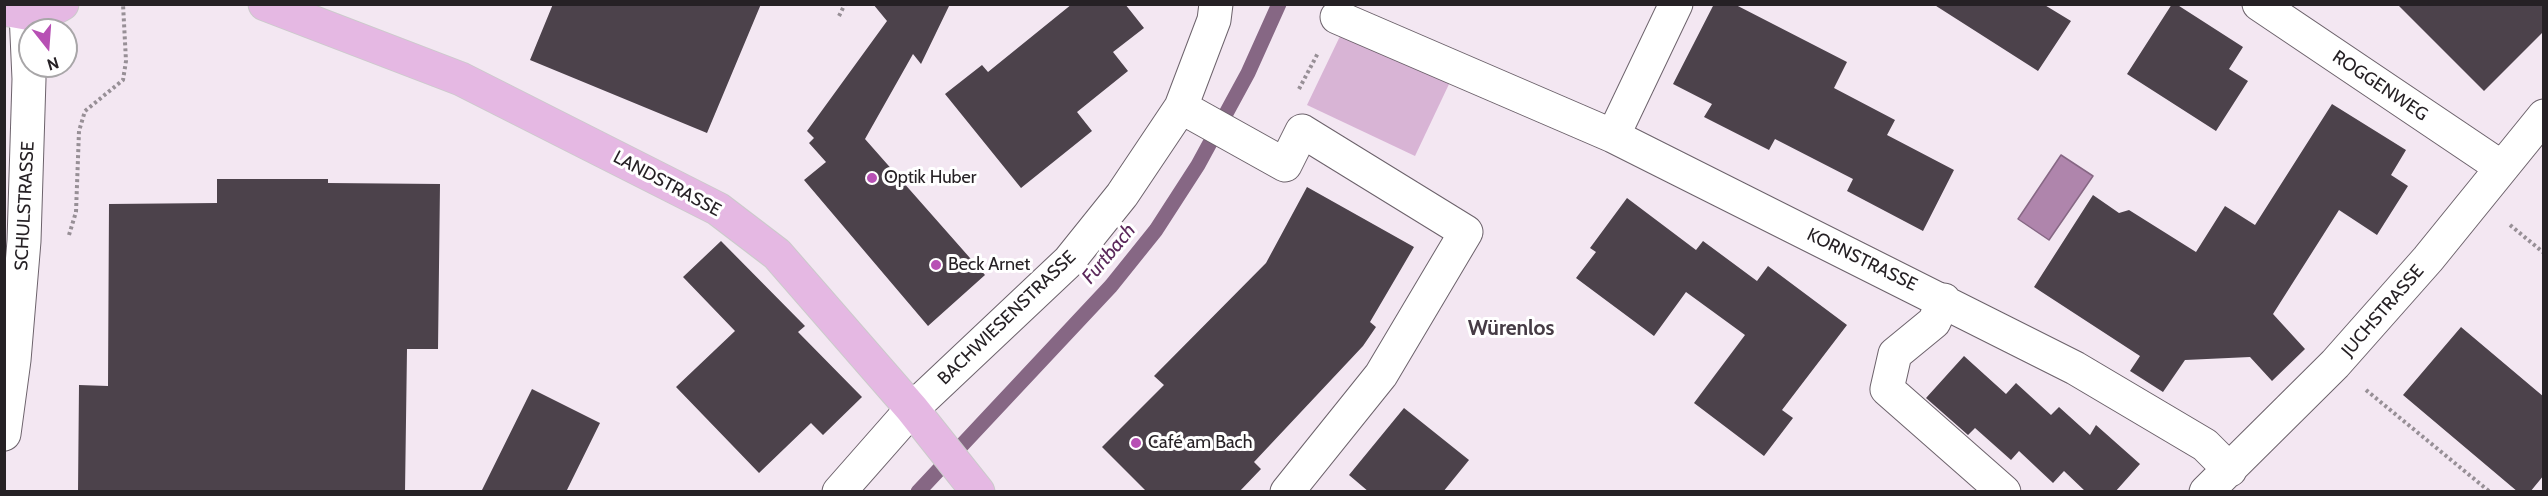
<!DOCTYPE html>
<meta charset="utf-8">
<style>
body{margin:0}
#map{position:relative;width:2548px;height:496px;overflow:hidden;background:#f3e7f2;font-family:Cabin,sans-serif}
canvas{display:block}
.frame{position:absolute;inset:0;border:6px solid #262125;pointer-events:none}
.north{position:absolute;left:18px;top:18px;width:60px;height:60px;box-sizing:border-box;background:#fff;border:2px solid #a8a6a8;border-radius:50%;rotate:163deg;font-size:16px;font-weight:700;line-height:24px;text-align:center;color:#262125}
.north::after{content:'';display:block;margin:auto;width:21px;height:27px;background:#b750b4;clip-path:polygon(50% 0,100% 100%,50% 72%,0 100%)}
</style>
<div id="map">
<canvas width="2548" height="496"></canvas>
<div class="frame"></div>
<div class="north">N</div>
</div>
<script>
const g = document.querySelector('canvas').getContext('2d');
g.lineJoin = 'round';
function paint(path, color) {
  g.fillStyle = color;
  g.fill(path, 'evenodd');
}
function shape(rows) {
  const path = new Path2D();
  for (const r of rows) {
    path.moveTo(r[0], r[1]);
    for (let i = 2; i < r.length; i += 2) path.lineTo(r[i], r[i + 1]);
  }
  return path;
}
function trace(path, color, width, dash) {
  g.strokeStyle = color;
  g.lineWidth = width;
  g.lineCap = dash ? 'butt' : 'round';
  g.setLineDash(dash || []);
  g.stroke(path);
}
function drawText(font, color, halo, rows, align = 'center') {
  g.font = font + ' Cabin,sans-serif';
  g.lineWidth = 6;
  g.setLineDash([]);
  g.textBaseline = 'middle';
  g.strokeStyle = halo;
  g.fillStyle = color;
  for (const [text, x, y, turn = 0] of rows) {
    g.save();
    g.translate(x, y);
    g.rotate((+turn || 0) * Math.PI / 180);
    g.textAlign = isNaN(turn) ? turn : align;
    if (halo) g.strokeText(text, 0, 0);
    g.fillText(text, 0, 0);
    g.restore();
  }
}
paint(shape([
 [1342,32,1450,82,1415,156,1307,105]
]), '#d8b4d5');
const water = shape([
 [2061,155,2093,176,2049,240,2018,219,2061,155]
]);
paint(water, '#af85ac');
trace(water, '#866784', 1.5);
trace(shape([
 [918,492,1111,286,1156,230,1198,165,1248,73,1279,4]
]), '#866784', 15);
paint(shape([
 [553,4,761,4,707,133,530,60],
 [873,4,950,4,921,64,913,54,865,139,985,275,928,326,804,180,826,162,809,143,814,138,807,131,887,21],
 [1072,4,1125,4,1144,28,1113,52,1128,71,1077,112,1092,131,1021,188,945,94,982,65,988,72],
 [1714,4,1734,4,1847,62,1834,88,1895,120,1887,135,1954,170,1923,231,1847,191,1853,179,1775,139,1769,150,1704,117,1712,104,1673,84],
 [1933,4,2043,4,2071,21,2038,71],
 [2172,4,2176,4,2243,47,2229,69,2248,81,2216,131,2127,74],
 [2397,4,2544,4,2544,31,2484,91],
 [2332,104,2406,150,2391,175,2408,186,2377,235,2339,210,2273,314,2305,349,2272,381,2250,357,2185,360,2163,392,2130,371,2140,356,2034,287,2093,195,2119,213,2129,210,2196,252,2225,206,2255,225],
 [217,179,328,179,328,183,440,184,438,349,407,349,405,492,78,492,79,385,108,386,109,204,217,203],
 [1307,187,1414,247,1370,322,1376,327,1363,346,1254,462,1261,469,1239,492,1147,492,1102,447,1164,385,1154,376,1266,263],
 [1627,198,1696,250,1703,241,1757,281,1768,266,1847,325,1782,410,1793,418,1764,456,1694,403,1745,335,1686,292,1654,336,1576,278,1596,252,1590,248],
 [721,241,805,326,798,332,862,397,823,435,811,423,759,473,676,387,735,331,683,277],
 [2461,327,2544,397,2544,475,2530,492,2518,492,2403,395],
 [1964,356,2006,394,2016,383,2051,415,2059,407,2090,435,2096,425,2140,464,2115,492,2086,492,2064,471,2053,483,2019,451,2011,460,1975,428,1968,435,1926,398],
 [532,389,600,423,566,492,481,492],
 [1404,408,1469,460,1443,492,1369,492,1349,475]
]), '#4c424b');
const minor = shape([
 [1676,4,1613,136,2075,368,2205,445,2230,470],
 [2259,4,2501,167],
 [1337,17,1613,136],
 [1181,107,1285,165,1302,131,1466,232,1381,375,1287,492],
 [1944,300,1934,322,1895,354,1887,389,2004,492],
 [4,434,14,360,24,241,29,79,26,13],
 [839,492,912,409,1069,261,1122,195,1181,107,1214,20,1216,4],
 [2206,492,2335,364,2428,259,2544,116]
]);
const major = shape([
 [265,4,461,79,718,209,777,254,912,409,978,492],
 [4,9,26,13,51,10,62,4]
]);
trace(minor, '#6c626b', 35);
trace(major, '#cbcacb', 35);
trace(shape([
 [839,16,845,4],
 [1299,89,1318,53],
 [2510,225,2544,253],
 [69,235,76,212,79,131,85,111,123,80,126,61,123,4],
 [2366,390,2490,492]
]), '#978f96', 4, [3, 3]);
trace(minor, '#fff', 33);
trace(major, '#e5b8e3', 33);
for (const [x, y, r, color] of [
 [872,178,6,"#b750b4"],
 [936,265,6,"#b750b4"],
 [1136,443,6,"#b750b4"]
]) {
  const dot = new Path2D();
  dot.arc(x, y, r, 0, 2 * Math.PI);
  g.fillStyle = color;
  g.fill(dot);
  trace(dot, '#fff', 2);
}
drawText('18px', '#262125', '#fff', [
 ["ROGGENWEG",2380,86,34],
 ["LANDSTRASSE",667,184,28],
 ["SCHULSTRASSE",25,206,-87],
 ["KORNSTRASSE",1862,260,26],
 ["JUCHSTRASSE",2383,311,-49],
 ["BACHWIESENSTRASSE",1007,318,-44]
]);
drawText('18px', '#262125', '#fff', [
 ["Optik Huber",884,178],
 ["Beck Arnet",948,265],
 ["Café am Bach",1148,443]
], 'left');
drawText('italic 20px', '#5b275a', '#fff', [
 ["Furtbach",1109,254,-50]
]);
drawText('bold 21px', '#463c45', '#fff', [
 ["Würenlos",1511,329]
]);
</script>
